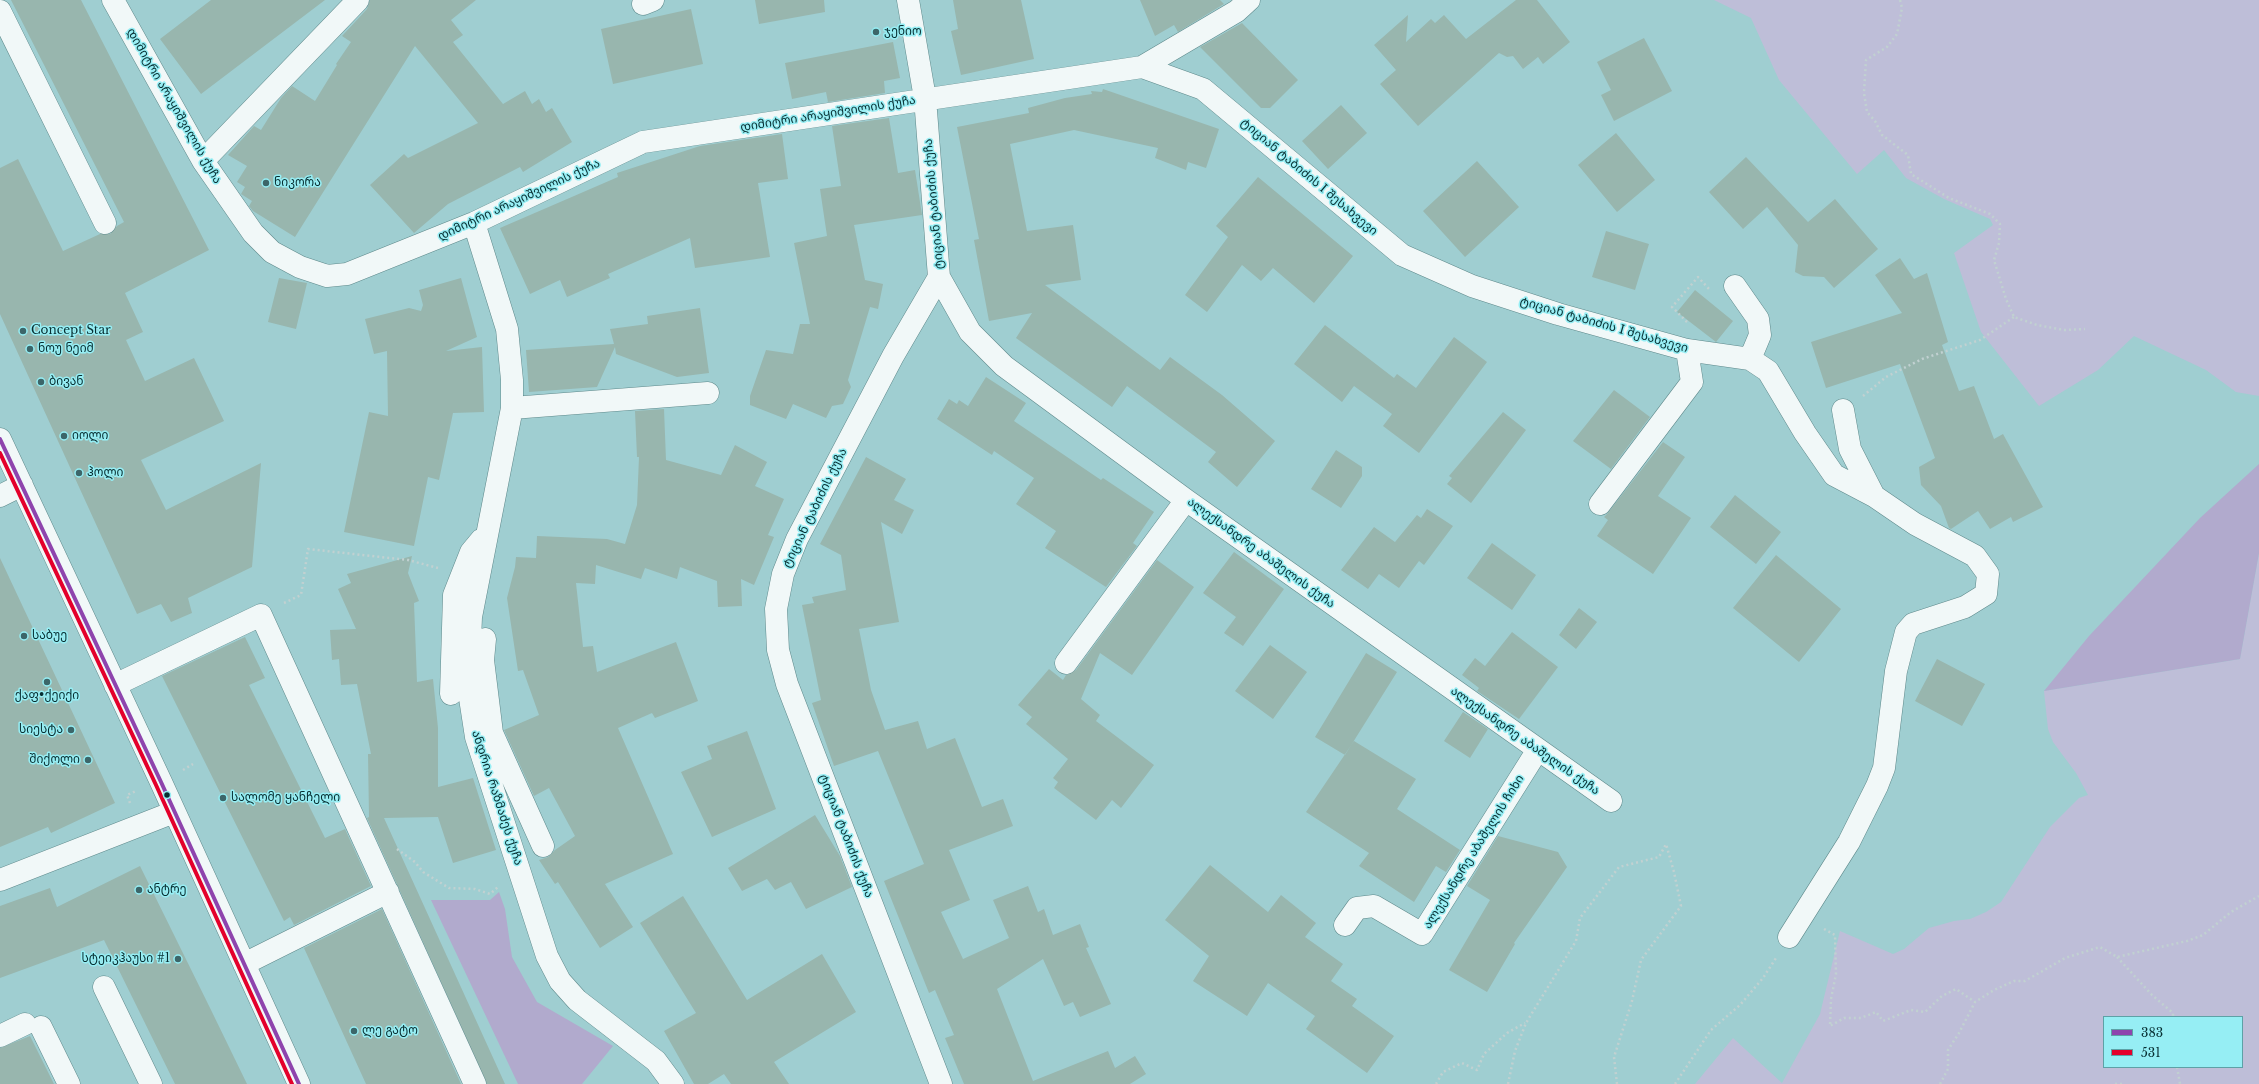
<!DOCTYPE html>
<meta charset="utf-8">
<style>
body{margin:0}
#map{position:relative;width:2259px;height:1084px;overflow:hidden;background:#9fced1;font-family:"Libre Baskerville",serif}
canvas{display:block}
.legend{position:absolute;left:2103px;top:1016px;width:140px;height:52px;box-sizing:border-box;background:#96eef4;border:1px solid #5da1a6;margin:0;padding:5px 7px;list-style:none;font-size:12px;color:#072e31}
.legend li{display:flex;align-items:center;gap:8px;height:20px}
.legend b{width:20px;border:1px solid #5da1a6}
</style>
<div id="map">
<canvas width="2259" height="1084"></canvas>
<ul class="legend">
<li><b style="height:5px;background:#8e44ad"></b>383</li>
<li><b style="height:5px;background:#e4002b"></b>531</li>
</ul>
</div>
<script>
const g = document.querySelector('canvas').getContext('2d');
g.lineJoin = 'round';
function paint(path, color) {
  g.fillStyle = color;
  g.fill(path, 'evenodd');
}
function shape(rows) {
  const path = new Path2D();
  for (const r of rows) {
    path.moveTo(r[0], r[1]);
    for (let i = 2; i < r.length; i += 2) path.lineTo(r[i], r[i + 1]);
  }
  return path;
}
function trace(path, color, width, dash) {
  g.strokeStyle = color;
  g.lineWidth = width;
  g.lineCap = dash ? 'butt' : 'round';
  g.setLineDash(dash || []);
  g.stroke(path);
}
function drawText(font, color, halo, rows, align = 'center') {
  g.font = font + ' "Libre Baskerville","Noto Sans Georgian",serif';
  g.lineWidth = 3;
  g.setLineDash([]);
  g.textBaseline = 'middle';
  g.strokeStyle = halo;
  g.fillStyle = color;
  for (const [text, x, y, turn = 0] of rows) {
    g.save();
    g.translate(x, y);
    g.rotate((+turn || 0) * Math.PI / 180);
    g.textAlign = isNaN(turn) ? turn : align;
    if (halo) g.strokeText(text, 0, 0);
    g.fillText(text, 0, 0);
    g.restore();
  }
}
paint(shape([
 [1714,0,2259,0,2259,396,2236,392,2206,370,2134,336,2098,370,2039,406,1981,332,1954,253,1993,225,1990,219,1944,199,1906,178,1884,150,1857,174,1779,80,1751,18],
 [2259,553,2259,1084,1695,1084,1733,1038,1782,1083,1820,1014,1840,931,1893,954,1904,949,1929,928,1954,921,1970,919,1986,912,2001,902,2050,827,2079,798,2088,795,2076,773,2053,742,2048,729,2044,691,2240,659],
 [2104,1017,2242,1017,2242,1067,2104,1067]
]), '#bebed8');
paint(shape([
 [2259,464,2259,553,2240,659,2044,691,2089,636,2200,518],
 [499,892,505,909,512,957,537,1002,613,1046,582,1084,518,1084,431,900,490,900]
]), '#b1aacd');
paint(shape([
 [11,0,81,0,209,250,125,293,143,332,126,340,145,381,194,358,224,421,141,460,166,510,261,463,252,567,188,598,192,613,171,622,161,604,137,614,0,314,0,168,18,159,63,251,100,234,110,234,117,226,124,222],
 [211,0,325,0,201,94,160,39],
 [370,0,476,0,451,20,463,35,453,42,503,104,525,91,532,104,539,99,546,112,552,108,572,142,523,172,520,167,448,204,414,233,370,185,404,154,408,158,478,123,415,46,295,237,253,211,249,206,252,201,241,194,245,187,237,182,247,166,228,155,254,126,261,130,281,98,292,86,315,101,337,65,336,64,351,42,342,36,367,9],
 [755,0,824,0,825,12,759,24],
 [953,0,1021,0,1034,59,961,75,951,31,958,29],
 [1140,0,1220,0,1224,4,1178,32,1174,25,1155,36],
 [1516,0,1537,0,1570,42,1543,64,1538,57,1523,69,1513,56,1507,57,1499,53,1418,126,1380,84,1396,70,1374,45,1408,15,1406,42,1431,19,1435,23,1444,15,1466,39],
 [691,9,703,64,613,84,601,29],
 [1242,23,1298,80,1270,108,1261,108,1200,47],
 [1644,38,1672,91,1614,121,1601,95,1611,90,1597,62],
 [893,42,900,78,884,81,885,93,828,102,826,92,792,99,785,63],
 [1103,89,1219,129,1206,168,1188,162,1186,170,1155,158,1158,148,1074,130,1010,144,1027,231,1073,225,1081,280,1045,285,1160,370,1170,357,1222,395,1275,441,1237,487,1208,462,1216,452,1127,386,1112,407,1016,338,1032,313,989,321,974,240,979,239,957,127,1029,113,1028,108,1065,98,1092,94,1091,91,1102,92],
 [1341,105,1367,133,1328,169,1302,141],
 [889,118,898,173,915,170,922,215,854,225,865,280,883,284,878,309,870,307,848,380,851,387,843,404,832,406,826,418,793,404,786,419,750,405,750,396,766,350,793,354,800,324,810,324,794,243,827,236,820,189,841,186,832,126],
 [1616,133,1655,180,1617,212,1578,165],
 [782,134,788,179,758,183,770,257,695,268,690,238,608,274,610,278,567,297,560,280,530,294,500,228,618,177,617,173,700,146],
 [1746,157,1808,222,1835,199,1878,249,1834,288,1824,277,1803,276,1795,272,1798,245,1767,207,1743,229,1709,192],
 [1477,161,1519,207,1465,257,1423,211],
 [1258,177,1353,256,1314,303,1273,268,1261,281,1242,265,1207,312,1185,295,1228,237,1216,226],
 [1606,231,1649,244,1635,290,1592,277],
 [1900,258,1914,279,1927,273,1948,342,1942,345,1959,391,1974,386,1994,439,2003,434,2043,507,2013,522,2011,517,1990,529,1978,511,1951,529,1949,528,1941,506,1921,485,1919,467,1935,458,1900,364,1826,388,1811,342,1902,313,1875,275],
 [279,278,307,283,296,329,268,322],
 [461,278,477,337,446,351,482,347,484,412,453,413,439,480,428,477,414,546,344,532,369,412,388,416,387,351,374,354,365,319,409,308,421,311,423,305,419,290],
 [1695,290,1733,321,1716,342,1677,312],
 [700,308,709,373,677,377,616,354,615,347,597,387,529,392,526,350,614,344,610,329,648,324,647,316],
 [1325,325,1394,378,1397,374,1416,388,1454,337,1487,362,1419,453,1383,426,1392,414,1354,386,1342,402,1294,364],
 [986,377,1026,403,1014,421,1101,480,1103,478,1154,512,1133,543,1137,546,1106,587,1045,548,1056,531,1016,504,1034,478,994,451,992,455,937,419,949,399,957,404,959,400,968,406],
 [1614,390,1650,417,1611,469,1573,441],
 [664,409,666,460,721,475,735,445,767,462,755,486,784,499,768,535,774,537,754,585,741,579,742,606,718,607,717,581,680,567,677,579,645,568,641,579,596,565,595,584,576,583,583,647,593,646,597,672,676,642,698,701,655,718,652,713,618,728,673,854,605,884,633,927,600,948,558,882,555,884,539,860,548,857,555,850,575,836,549,788,534,796,504,730,539,715,523,670,518,671,507,598,515,567,516,557,536,558,537,536,607,539,625,544,637,505,639,457,637,457,635,411],
 [1503,412,1526,430,1471,503,1447,484,1452,478,1449,476],
 [1663,442,1685,457,1658,496,1691,518,1653,574,1597,536,1608,520,1604,517,1607,514],
 [1336,450,1362,467,1362,476,1341,508,1311,489],
 [866,457,906,479,894,500,914,510,902,534,881,522,899,622,859,629,871,690,885,730,918,721,927,749,955,738,982,807,1003,799,1013,826,949,850,970,900,941,912,963,959,1009,938,993,900,1028,886,1038,912,1044,909,1053,935,1080,924,1089,947,1086,948,1111,1004,1080,1017,1073,1002,1064,1006,1043,959,997,989,1033,1081,1108,1051,1115,1068,1135,1056,1146,1074,1130,1084,964,1084,945,1038,954,1035,935,990,929,993,884,881,924,864,878,751,834,766,812,703,821,700,802,605,814,603,812,597,846,590,841,555,820,544],
 [1735,495,1781,532,1756,564,1710,527],
 [1427,509,1453,526,1424,565,1419,561,1399,588,1379,574,1368,589,1341,570,1374,527,1395,542,1417,515,1421,518],
 [1492,543,1536,575,1512,610,1467,578],
 [1234,552,1284,589,1243,646,1224,633,1236,617,1203,593],
 [1776,555,1841,609,1799,662,1733,608],
 [412,556,408,573,419,601,414,603,417,682,433,679,438,728,438,787,473,778,496,850,453,863,438,817,384,818,505,1084,487,1084,367,818,369,817,368,754,371,754,357,684,341,685,339,659,332,660,330,630,356,629,338,589,351,583,347,574],
 [0,558,115,803,51,833,48,827,0,847],
 [1157,560,1194,587,1132,675,1100,653,1081,699,1100,715,1096,721,1154,765,1121,808,1112,800,1096,820,1054,788,1058,782,1053,778,1068,759,1026,724,1032,717,1018,705,1049,669,1063,680,1066,675,1076,670],
 [1579,608,1597,622,1576,649,1559,635],
 [1512,632,1558,667,1519,719,1477,691,1479,688,1462,675,1475,658,1485,666],
 [245,637,265,678,249,685,325,838,345,829,371,886,294,925,290,917,284,921,162,676],
 [1270,645,1307,672,1273,719,1235,691],
 [1366,653,1397,672,1345,755,1315,737],
 [1937,659,1985,684,1962,726,1915,701],
 [1463,712,1488,729,1470,758,1444,741],
 [747,731,776,809,712,837,681,772,712,759,707,746],
 [1354,741,1416,779,1397,809,1460,850,1446,872,1436,866,1414,902,1359,866,1369,853,1306,812],
 [815,815,840,856,852,887,806,909,791,882,775,890,767,879,742,891,728,868],
 [1498,836,1558,852,1567,867,1514,943,1515,944,1487,992,1449,970,1490,900,1467,886],
 [1210,865,1268,912,1281,895,1316,923,1305,937,1343,964,1331,981,1357,999,1352,1006,1394,1036,1367,1073,1306,1029,1315,1016,1268,983,1247,1016,1193,981,1209,956,1165,920],
 [140,866,212,1012,247,1084,175,1084,104,940,0,978,0,906,50,888,57,907],
 [683,896,747,1000,822,954,856,1012,774,1062,789,1084,731,1084,724,1074,708,1084,694,1084,664,1031,696,1013,640,923],
 [382,909,461,1084,366,1084,304,948],
 [30,1036,54,1084,0,1084,0,1048]
]), '#98b6ae');
const minor = shape([
 [113,0,203,161,253,233,272,252,300,267,327,276,347,274,474,223,643,142,1142,67,1203,89,1402,255,1472,286,1558,314,1687,350,1750,359,1768,371,1805,433,1834,475,1874,496,1915,524,1975,556,1988,574,1986,594,1965,607,1913,624,1906,632,1896,671,1884,768,1877,786,1849,842,1789,937],
 [908,0,925,98,939,277,893,356,797,539,783,574,776,609,778,650,787,684,941,1084],
 [643,4,653,0],
 [0,11,105,223],
 [1142,67,1237,11,1249,0],
 [203,161,358,0],
 [474,223,507,329,512,380,512,408,471,617,468,685,476,737,547,956,560,981,577,1000,656,1061,673,1084],
 [939,277,970,332,1004,366,1186,500,1611,801],
 [1735,286,1758,319,1760,335,1750,359],
 [512,408,708,393],
 [1843,410,1850,449,1874,496],
 [0,439,161,782,299,1084],
 [0,496,22,485],
 [1600,504,1692,382,1687,350],
 [485,639,483,660,492,733,543,846],
 [1066,663,1186,500],
 [115,685,261,615,475,1084],
 [451,694,454,595,471,552,481,540],
 [0,880,174,812],
 [1345,925,1357,908,1374,906,1422,934,1537,751],
 [244,964,388,892],
 [104,987,151,1084],
 [41,1027,69,1084],
 [0,1036,25,1024]
]);
trace(minor, '#5e898b', 23);
trace(shape([
 [1900,0,1902,8,1897,34,1887,47,1866,60,1864,93,1867,112,1875,121,1882,135,1908,155,1911,174,1949,198,1990,214,2000,224,1999,243,1994,260,2006,299,2014,317,2037,325,2064,330,2085,329],
 [1687,322,1672,307,1698,277,1709,289],
 [1863,396,1886,377,1922,359,1980,340,2014,317],
 [284,603,301,595,308,549,408,560,438,568],
 [183,770,193,764],
 [130,803,127,795,136,791],
 [397,849,415,862,423,872,449,888,475,889,490,894,498,887],
 [1824,929,1835,935,1836,974,1831,999,1830,1026,1844,1018,1861,1018,1876,1012,1883,1021,1911,1010,1925,1012,1942,996,1956,989,1975,1002],
 [2117,957,2152,995,2173,1013,2173,1017],
 [2177,1067,2180,1084],
 [1436,1084,1443,1072,1462,1063,1477,1070,1484,1054,1507,1033,1525,1023],
 [1508,1084,1515,1051,1526,1023,1576,941,1580,918,1619,867,1659,857,1666,844],
 [1617,1084,1614,1057,1632,1001,1641,960,1681,906,1674,872,1666,844],
 [1675,1084,1711,1030,1740,1005,1763,978,1776,958],
 [1940,1084,1948,1069,1948,1050,1959,1033,1975,1002,1994,990,2014,981,2025,981,2065,958,2100,947,2117,957,2187,941,2203,935,2231,912,2259,896],
 [2115,1084,2122,1084]
]), '#c1d1d1', 2.5, [2, 3]);
trace(minor, '#f1f8f8', 22);
trace(shape([
 [0,439,161,782,299,1084]
]), '#8e44ad', 4);
trace(shape([
 [0,453,156,785,292,1084]
]), '#e4002b', 4);
for (const [x, y, r, color] of [
 [876,32,4,"#3c6669"],
 [266,183,4,"#3c6669"],
 [23,331,4,"#3c6669"],
 [30,349,4,"#3c6669"],
 [41,382,4,"#3c6669"],
 [64,436,4,"#3c6669"],
 [79,473,4,"#3c6669"],
 [24,636,4,"#3c6669"],
 [47,682,4,"#3c6669"],
 [71,730,4,"#3c6669"],
 [88,760,4,"#3c6669"],
 [167,795,3.5,"#072e31"],
 [223,798,4,"#3c6669"],
 [139,890,4,"#3c6669"],
 [178,959,4,"#3c6669"],
 [354,1031,4,"#3c6669"]
]) {
  const dot = new Path2D();
  dot.arc(x, y, r, 0, 2 * Math.PI);
  g.fillStyle = color;
  g.fill(dot);
  trace(dot, '#96eef4', 1.5);
}
drawText('12px', '#072e31', '#96eef4', [
 ["ჯენიო",884,32],
 ["ნიკორა",274,183],
 ["Concept Star",31,331],
 ["ნოუ ნეიმ",38,349],
 ["ბივან",49,382],
 ["იოლი",72,436],
 ["ჰოლი",87,473],
 ["საბუე",32,636],
 ["ქაფ•ქეიქი",47,696,"center"],
 ["სიესტა",63,730,"right"],
 ["შიქოლი",80,760,"right"],
 ["სალომე ყანჩელი",231,798],
 ["ანტრე",147,890],
 ["სტეიკჰაუსი #1",170,959,"right"],
 ["ლე გატო",362,1031]
], 'left');
drawText('12px', '#072e31', '#96eef4', [
 ["დიმიტრი არაყიშვილის ქუჩა",174,106,60],
 ["დიმიტრი არაყიშვილის ქუჩა",828,114,-9],
 ["ტიციან ტაბიძის I შესახვევი",1309,177,40],
 ["დიმიტრი არაყიშვილის ქუჩა",519,200,-25],
 ["ტიციან ტაბიძის ქუჩა",934,204,-95],
 ["ტიციან ტაბიძის I შესახვევი",1604,325,16],
 ["ტიციან ტაბიძის ქუჩა",815,508,-64],
 ["ალექსანდრე აბაშელის ქუჩა",1261,553,36],
 ["ალექსანდრე აბაშელის ქუჩა",1525,741,35],
 ["ანდრია რაზმაძეს ქუჩა",497,798,72],
 ["ტიციან ტაბიძის ქუჩა",846,836,69],
 ["ალექსანდრე აბაშელის ჩიხი",1474,852,-58]
]);
</script>
